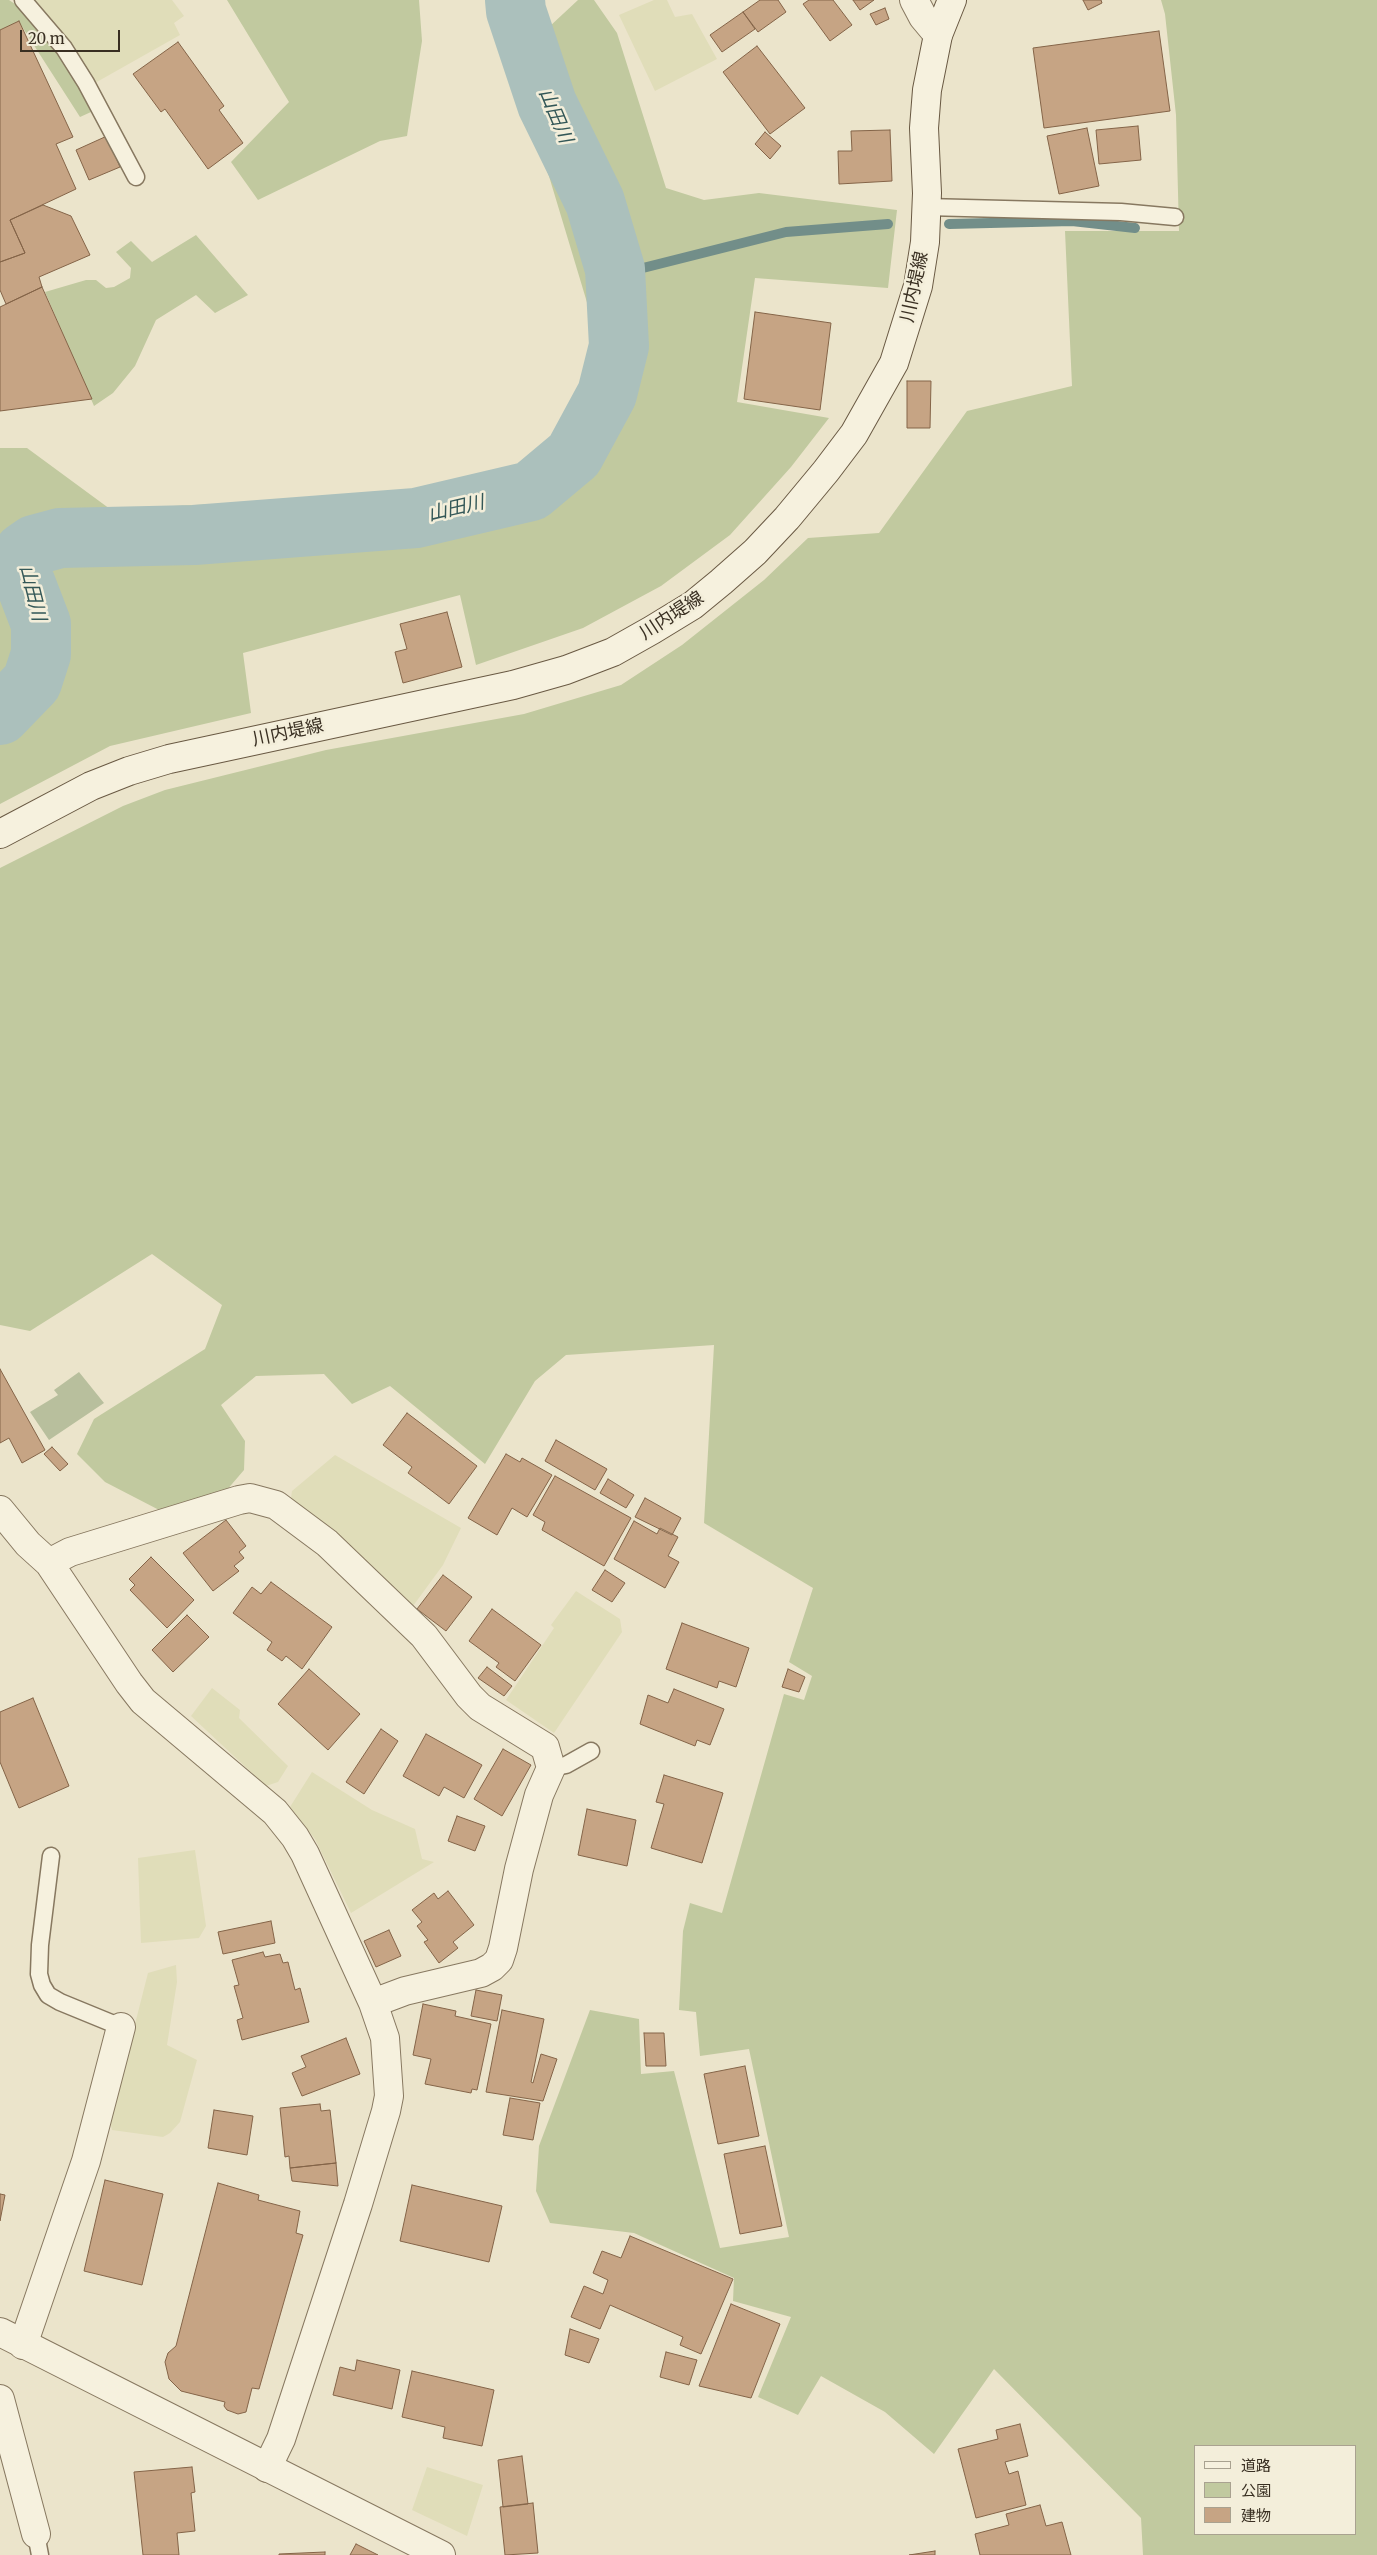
<!DOCTYPE html>
<meta charset="utf-8">
<style>
body{margin:0}
#map{position:relative;width:1377px;height:2555px;overflow:hidden;background:#ebe4cb;font-family:Merriweather,"Noto Sans JP",serif}
canvas{display:block}
.legend{position:absolute;left:1194px;top:2445px;width:162px;height:90px;box-sizing:border-box;background:#f3eeda;border:1px solid #a9a290;margin:0;padding:6px 9px;list-style:none;font-size:15px;color:#392f22}
.legend li{display:flex;align-items:center;gap:10px;height:25px}
.legend b{width:25px;border:1px solid #a9a290}
.scale{position:absolute;left:20px;top:30px;width:100px;height:22px;box-sizing:border-box;border:2px solid #392f22;border-top:0;padding-left:6px;font-size:15px;line-height:18px;white-space:nowrap;color:#392f22;-webkit-text-stroke:4px #f3eeda;paint-order:stroke}
</style>
<div id="map">
<canvas width="1377" height="2555"></canvas>
<ul class="legend">
<li><b style="height:6px;background:#f6f1de"></b>道路</li>
<li><b style="height:14px;background:#c1c99f"></b>公園</li>
<li><b style="height:14px;background:#c6a484"></b>建物</li>
</ul>
<div class="scale">20 m</div>
</div>
<script>
const g = document.querySelector('canvas').getContext('2d');
g.lineJoin = 'round';
function paint(path, color) {
  g.fillStyle = color;
  g.fill(path, 'evenodd');
}
function shape(rows) {
  const path = new Path2D();
  for (const r of rows) {
    path.moveTo(r[0], r[1]);
    for (let i = 2; i < r.length; i += 2) path.lineTo(r[i], r[i + 1]);
  }
  return path;
}
function trace(path, color, width, dash) {
  g.strokeStyle = color;
  g.lineWidth = width;
  g.lineCap = dash ? 'butt' : 'round';
  g.setLineDash(dash || []);
  g.stroke(path);
}
function drawText(font, color, halo, rows, align = 'center') {
  g.font = font + ' Merriweather,"Noto Sans JP",serif';
  g.lineWidth = 5;
  g.setLineDash([]);
  g.textBaseline = 'middle';
  g.strokeStyle = halo;
  g.fillStyle = color;
  for (const [text, x, y, turn = 0] of rows) {
    g.save();
    g.translate(x, y);
    g.rotate((+turn || 0) * Math.PI / 180);
    g.textAlign = isNaN(turn) ? turn : align;
    if (halo) g.strokeText(text, 0, 0);
    g.fillText(text, 0, 0);
    g.restore();
  }
}
paint(shape([
 [33,0,172,0,184,16,174,23,180,35,95,83],
 [654,0,667,0,675,17,692,14,717,59,655,91,619,15],
 [335,1455,461,1528,443,1565,413,1606,295,1506,291,1498,292,1491],
 [576,1591,620,1619,622,1632,554,1733,506,1700,554,1628,551,1625],
 [212,1688,240,1710,239,1718,288,1766,278,1782,266,1786,191,1716],
 [312,1772,372,1810,415,1829,422,1859,434,1862,351,1913,315,1839,290,1807],
 [195,1850,206,1926,199,1938,141,1943,138,1858],
 [176,1965,177,1982,167,2045,197,2060,180,2122,170,2133,163,2137,112,2130,110,2122,148,1973],
 [427,2467,483,2485,467,2536,412,2510]
]), '#e0ddb9');
paint(shape([
 [0,0,9,0,18,6,51,44,75,79,91,112,80,117,19,22,0,30],
 [227,0,419,0,422,41,407,136,380,141,258,200,231,162,289,102],
 [578,0,594,0,617,33,666,188,704,200,759,193,897,210,888,288,755,278,737,402,829,418,791,467,730,535,661,586,583,628,476,665,460,595,243,653,251,713,110,746,0,804,0,448,27,448,110,509,470,492,522,475,547,457,595,387,595,329,533,123,551,75,549,27],
 [1161,0,1377,0,1377,2555,1143,2555,1141,2518,994,2369,934,2454,885,2412,821,2376,798,2415,758,2397,791,2317,733,2301,734,2278,634,2233,550,2223,536,2191,539,2146,590,2010,639,2019,641,2074,674,2071,720,2248,789,2237,749,2049,700,2056,696,2012,679,2010,683,1931,690,1903,722,1913,784,1694,804,1700,812,1676,789,1662,813,1588,704,1523,714,1345,566,1355,535,1381,485,1464,390,1386,352,1404,324,1374,256,1376,221,1405,245,1441,244,1470,220,1498,163,1512,105,1482,77,1454,94,1419,205,1349,222,1305,152,1254,30,1331,0,1325,0,868,123,806,165,790,326,750,524,714,621,685,682,645,764,580,808,538,879,533,967,411,1072,386,1065,231,1179,231,1176,115,1165,14],
 [1196,2446,1356,2446,1356,2534,1196,2534],
 [196,235,248,295,215,313,196,295,156,320,135,366,113,393,94,406,45,292,86,280,96,280,106,288,114,287,130,278,131,268,116,252,131,241,152,262]
]), '#c1c99f');
paint(shape([
 [79,1372,104,1403,49,1440,30,1412,58,1395,54,1390]
]), '#b8bf9d');
trace(shape([
 [949,224,1072,221,1135,228],
 [615,275,786,232,888,224]
]), '#728e89', 10);
trace(shape([
 [0,715,32,682,41,654,41,624,23,577,21,562,24,552,34,545,60,538,194,535,416,518,531,491,574,455,607,394,619,346,615,269,595,202,547,104,516,11,515,0]
]), '#abc0bc', 60);
const building = shape([
 [760,0,778,0,786,12,758,32,743,12,760,0],
 [809,0,833,0,852,25,830,41,803,4,809,0],
 [853,0,874,0,860,10,853,0],
 [1083,0,1101,0,1102,3,1088,10,1083,0],
 [885,8,889,19,876,25,870,14,885,8],
 [743,12,755,29,722,52,710,35,743,12],
 [19,21,73,137,56,144,76,189,10,220,25,253,0,262,0,30,19,21],
 [1159,31,1170,111,1044,128,1033,48,1159,31],
 [178,42,224,106,219,110,243,143,208,169,165,109,161,112,133,74,178,42],
 [757,46,805,108,770,134,723,72,757,46],
 [1138,126,1141,160,1099,164,1096,130,1138,126],
 [1087,128,1099,186,1059,194,1047,136,1087,128],
 [890,130,892,181,839,184,838,151,852,151,851,131,890,130],
 [765,132,781,146,770,159,755,144,765,132],
 [107,136,120,167,89,180,76,150,107,136],
 [43,205,71,216,90,255,39,277,42,287,6,304,0,290,0,262,25,253,10,220,43,205],
 [42,287,92,399,0,411,0,307,42,287],
 [755,312,831,323,820,410,744,399,755,312],
 [907,381,931,381,930,428,907,428,907,381],
 [447,612,462,667,403,683,395,652,407,649,400,624,447,612],
 [0,1369,45,1450,22,1463,9,1438,0,1443,0,1369],
 [407,1413,477,1466,449,1504,408,1473,412,1467,383,1445,407,1413],
 [556,1440,607,1469,595,1490,545,1461,556,1440],
 [52,1447,68,1464,60,1471,44,1454,52,1447],
 [506,1454,520,1462,522,1458,552,1475,527,1517,512,1508,497,1535,468,1518,506,1454],
 [555,1476,631,1518,604,1566,542,1530,545,1522,533,1515,555,1476],
 [608,1479,634,1495,626,1508,600,1493,608,1479],
 [645,1498,681,1518,672,1535,635,1517,645,1498],
 [226,1520,246,1546,239,1552,244,1558,234,1566,239,1571,213,1591,183,1553,226,1520],
 [634,1521,657,1534,660,1528,678,1537,668,1556,679,1562,665,1588,614,1559,634,1521],
 [151,1557,194,1600,167,1628,130,1590,135,1585,129,1579,151,1557],
 [605,1570,625,1583,612,1602,592,1590,605,1570],
 [443,1575,472,1597,446,1631,417,1609,443,1575],
 [271,1582,332,1627,302,1669,286,1656,282,1661,267,1650,272,1642,233,1613,252,1587,261,1594,271,1582],
 [492,1609,541,1645,515,1681,496,1667,499,1663,469,1641,492,1609],
 [187,1615,209,1637,173,1672,152,1650,187,1615],
 [682,1623,749,1648,736,1687,719,1681,717,1688,666,1669,682,1623],
 [487,1667,512,1686,504,1696,478,1678,487,1667],
 [309,1669,360,1714,328,1750,278,1704,309,1669],
 [788,1669,805,1677,799,1692,782,1687,788,1669],
 [674,1689,724,1709,710,1745,697,1740,695,1746,640,1724,648,1695,668,1703,674,1689],
 [33,1698,69,1786,19,1808,0,1762,0,1712,33,1698],
 [381,1729,398,1741,364,1794,346,1782,381,1729],
 [426,1734,482,1765,464,1798,444,1787,439,1796,403,1776,426,1734],
 [503,1749,531,1765,502,1816,474,1799,503,1749],
 [664,1775,723,1793,702,1863,651,1848,664,1804,656,1802,664,1775],
 [587,1809,636,1820,627,1866,578,1855,587,1809],
 [457,1816,485,1826,475,1851,448,1841,457,1816],
 [448,1891,474,1925,453,1942,458,1948,439,1963,424,1942,428,1940,417,1926,422,1922,412,1910,434,1893,438,1899,448,1891],
 [271,1921,275,1943,223,1954,218,1932,271,1921],
 [389,1930,401,1956,376,1967,364,1941,389,1930],
 [263,1952,265,1957,280,1954,283,1963,288,1962,295,1990,300,1988,309,2022,242,2040,237,2020,243,2018,234,1986,239,1985,232,1960,263,1952],
 [476,1990,502,1995,497,2021,471,2016,476,1990],
 [423,2004,456,2011,455,2016,491,2024,477,2090,472,2089,471,2093,425,2084,431,2059,413,2055,423,2004],
 [502,2010,544,2019,531,2082,533,2083,541,2054,557,2059,543,2101,486,2092,502,2010],
 [644,2033,664,2033,666,2066,646,2066,644,2033],
 [346,2038,360,2074,302,2096,292,2073,306,2067,301,2056,346,2038],
 [745,2066,759,2136,718,2144,704,2074,745,2066],
 [510,2098,540,2103,533,2140,503,2135,510,2098],
 [320,2104,321,2111,330,2110,336,2163,290,2168,289,2156,285,2157,280,2108,320,2104],
 [214,2110,253,2116,247,2155,208,2148,214,2110],
 [765,2146,782,2226,740,2234,724,2154,765,2146],
 [336,2163,338,2186,292,2181,290,2168,336,2163],
 [105,2180,163,2194,142,2285,84,2271,105,2180],
 [218,2183,259,2195,258,2200,300,2211,296,2233,303,2235,259,2389,252,2388,246,2412,238,2414,227,2410,224,2406,225,2402,181,2391,169,2379,165,2362,168,2353,176,2346,218,2183],
 [412,2185,502,2206,489,2262,400,2241,412,2185],
 [0,2194,5,2195,0,2221,0,2194],
 [630,2236,733,2279,701,2354,680,2345,683,2337,610,2305,600,2329,571,2317,584,2286,603,2294,608,2280,593,2273,602,2251,621,2258,630,2236],
 [731,2304,780,2324,751,2398,699,2386,731,2304],
 [570,2329,599,2339,589,2363,565,2355,570,2329],
 [666,2352,697,2360,689,2385,660,2377,666,2352],
 [357,2360,400,2370,392,2409,333,2395,340,2367,355,2371,357,2360],
 [412,2371,494,2390,482,2446,443,2438,445,2427,402,2417,412,2371],
 [1020,2424,1028,2456,1005,2462,1009,2474,1018,2471,1026,2505,976,2518,958,2449,998,2439,996,2430,1020,2424],
 [522,2456,528,2504,503,2507,498,2460,522,2456],
 [192,2467,195,2492,191,2493,195,2531,177,2533,179,2555,143,2555,134,2472,192,2467],
 [533,2503,538,2553,505,2555,500,2507,533,2503],
 [1040,2505,1046,2526,1062,2522,1071,2555,980,2555,975,2534,1009,2525,1006,2514,1040,2505],
 [356,2544,378,2555,350,2555,356,2544],
 [935,2551,935,2555,909,2555,935,2551],
 [325,2552,325,2555,279,2555,279,2554,325,2552]
]);
paint(building, '#c6a484');
trace(building, '#846448', 1);
const service = shape([
 [23,0,64,48,86,83,136,177],
 [926,207,1121,212,1175,217],
 [551,1768,566,1765,591,1751],
 [51,1856,40,1945,39,1974,42,1985,48,1995,60,2002,121,2027],
 [36,2534,40,2555]
]);
const minor = shape([
 [914,0,923,17,938,35],
 [0,1510,28,1544,49,1563,129,1683,143,1701,275,1812,295,1837,305,1854,373,2003,385,2038,389,2096,386,2111,358,2204,281,2439,267,2468],
 [49,1563,70,1552,239,1500,250,1498,276,1505,327,1543,424,1636,469,1696,480,1707,545,1747,551,1768,539,1795,519,1869,503,1948,499,1960,492,1967,481,1973,405,1991,373,2003],
 [23,2345,86,2161,121,2027],
 [0,2399,36,2534]
]);
const tertiary = shape([
 [0,2332,441,2555]
]);
const secondary = shape([
 [0,834,91,786,129,771,169,759,513,685,566,670,613,652,652,630,693,605,721,582,755,552,787,518,826,471,854,434,894,363,918,286,925,242,927,193,924,128,927,90,938,35,952,0]
]);
trace(service, '#877860', 19);
trace(minor, '#877860', 30);
trace(tertiary, '#877860', 30);
trace(secondary, '#695943', 30);
trace(service, '#f6f1de', 16);
trace(minor, '#f6f1de', 28);
trace(tertiary, '#f6f1de', 28);
trace(secondary, '#f6f1de', 28);
drawText('18px', '#392f22', '#f3eeda', [
 ["川内堤線",915,287,-78],
 ["川内堤線",672,616,-33],
 ["川内堤線",288,733,-12]
]);
drawText('italic 19px', '#335757', '#f3eeda', [
 ["山田川",555,116,67],
 ["山田川",456,509,-13],
 ["山田川",32,593,76]
]);
</script>
